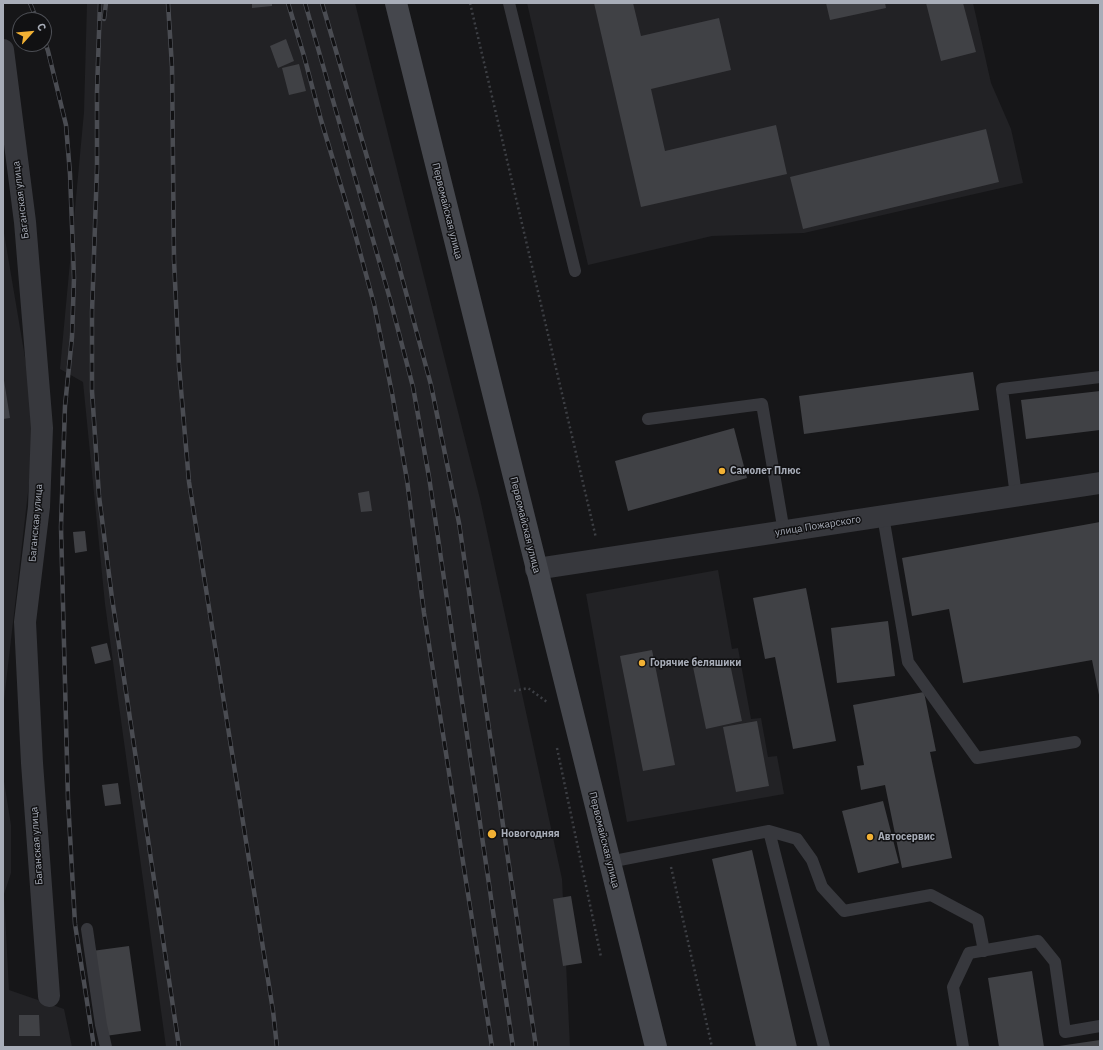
<!DOCTYPE html>
<meta charset="utf-8">
<style>
body{margin:0}
#map{position:relative;width:1103px;height:1050px;overflow:hidden;background:#161618;font-family:"IBM Plex Sans",sans-serif}
canvas{display:block}
.frame{position:absolute;inset:0;border:4px solid #a8adb8;pointer-events:none}
.north{position:absolute;left:12px;top:12px;width:40px;height:40px;box-sizing:border-box;background:#111113;border:1px solid #4d4f55;border-radius:50%;rotate:63deg;font-size:11px;font-weight:700;line-height:16px;text-align:center;color:#a8adb8}
.north::after{content:'';display:block;margin:auto;width:14px;height:18px;background:#f2b134;clip-path:polygon(50% 0,100% 100%,50% 72%,0 100%)}
</style>
<div id="map">
<canvas width="1103" height="1050"></canvas>
<div class="frame"></div>
<div class="north">С</div>
</div>
<script>
const g = document.querySelector('canvas').getContext('2d');
g.lineJoin = 'round';
function paint(path, color) {
  g.fillStyle = color;
  g.fill(path, 'evenodd');
}
function shape(rows) {
  const path = new Path2D();
  for (const r of rows) {
    path.moveTo(r[0], r[1]);
    for (let i = 2; i < r.length; i += 2) path.lineTo(r[i], r[i + 1]);
  }
  return path;
}
function trace(path, color, width, dash) {
  g.strokeStyle = color;
  g.lineWidth = width;
  g.lineCap = dash ? 'butt' : 'round';
  g.setLineDash(dash || []);
  g.stroke(path);
}
function drawText(font, color, halo, rows, align = 'center') {
  g.font = font + ' "IBM Plex Sans",sans-serif';
  g.lineWidth = 3;
  g.setLineDash([]);
  g.textBaseline = 'middle';
  g.strokeStyle = halo;
  g.fillStyle = color;
  for (const [text, x, y, turn = 0] of rows) {
    g.save();
    g.translate(x, y);
    g.rotate((+turn || 0) * Math.PI / 180);
    g.textAlign = isNaN(turn) ? turn : align;
    if (halo) g.strokeText(text, 0, 0);
    g.fillText(text, 0, 0);
    g.restore();
  }
}
paint(shape([
 [87,3,355,3,480,499,562,879,570,1047,166,1047,105,604,83,382,60,369,84,112],
 [527,3,973,3,991,83,1011,129,1023,183,804,233,712,236,588,265],
 [3,227,36,423,3,709],
 [718,570,732,649,738,648,751,719,761,718,768,757,777,756,784,794,627,822,586,594],
 [3,775,11,825,11,873,4,894,9,990,64,1009,72,1047,3,1047]
]), '#222225');
paint(shape([
 [252,3,272,3,272,6,252,8],
 [594,3,633,3,641,36,719,18,731,70,651,89,665,151,776,125,787,174,641,207],
 [826,3,885,3,886,8,830,20],
 [926,3,963,3,976,52,941,61],
 [286,39,294,61,278,68,270,46],
 [299,64,306,91,289,95,282,68],
 [986,129,999,182,803,229,790,177],
 [973,372,979,410,804,434,799,396],
 [3,374,10,418,3,419],
 [1100,391,1100,430,1026,439,1021,400],
 [734,428,747,478,628,511,615,461],
 [369,491,372,511,361,512,358,493],
 [1100,522,1100,700,1092,660,963,683,949,609,912,616,902,558],
 [85,531,87,551,75,553,73,532],
 [806,588,836,741,793,749,775,657,765,659,753,598],
 [888,621,895,676,837,683,831,628],
 [107,643,111,660,95,664,91,647],
 [652,650,675,765,643,771,620,656],
 [729,659,742,721,706,729,693,667],
 [924,692,936,751,930,752,952,858,902,868,885,785,861,790,857,766,864,765,853,705],
 [757,721,769,786,736,792,723,727],
 [118,783,121,804,105,806,102,785],
 [883,801,899,863,858,873,842,811],
 [752,850,797,1047,756,1047,712,859],
 [571,896,582,963,563,966,553,899],
 [129,946,141,1031,105,1036,92,951],
 [1032,971,1044,1047,999,1047,988,978],
 [19,1015,39,1015,40,1036,19,1036],
 [1100,1040,1100,1047,1059,1047,1059,1046]
]), '#404145');
trace(shape([
 [470,3,596,538],
 [514,691,528,688,547,702],
 [557,748,601,957],
 [671,867,712,1047]
]), '#3d3f44', 2.5, [2, 3]);
trace(shape([
 [509,3,575,271],
 [648,419,762,404,784,532],
 [1016,496,1002,389,1100,377],
 [883,516,908,662,977,758,1075,742],
 [769,831,824,1047],
 [609,862,769,831,797,839,812,860,822,887,844,911,931,895,978,920,984,951],
 [87,929,101,1025,106,1047],
 [963,1047,953,987,969,953,1038,941,1055,962,1065,1032,1100,1026]
]), '#37383d', 12);
trace(shape([
 [3,50,25,222,42,428,39,507,25,622,32,763,49,996],
 [536,569,1100,483]
]), '#37383d', 22);
trace(shape([
 [396,3,656,1047]
]), '#45474d', 22);
const rail = shape([
 [30,3,37,20],
 [100,3,97,92,97,168,92,312,92,391,99,496,112,598,179,1047],
 [168,3,172,67,174,260,179,366,189,482,273,1011,277,1047],
 [288,3,304,56,321,120,351,219,374,304,392,393,407,480,424,613,492,1047],
 [305,3,390,299,413,387,429,477,513,1047],
 [322,3,398,263,431,385,459,523,504,832,536,1047],
 [104,19,106,3],
 [44,39,48,51,66,125,70,174,74,278,72,337,65,406,61,527,68,800,75,924,94,1047]
]);
trace(rail, '#4a4c52', 4.5);
trace(rail, '#111113', 3, [9]);
for (const [x, y, r, color] of [
 [722,471,4,"#f2b134"],
 [642,663,4,"#f2b134"],
 [492,834,5,"#f2b134"],
 [870,837,4,"#f2b134"]
]) {
  const dot = new Path2D();
  dot.arc(x, y, r, 0, 2 * Math.PI);
  g.fillStyle = color;
  g.fill(dot);
  trace(dot, '#111113', 1.5);
}
drawText('10px', '#a8adb8', '#111113', [
 ["Баганская улица",21,200,-97],
 ["Первомайская улица",447,211,76],
 ["Баганская улица",36,523,-85],
 ["Первомайская улица",525,525,76],
 ["улица Пожарского",818,526,-9],
 ["Первомайская улица",604,840,76],
 ["Баганская улица",37,846,-94]
]);
drawText('bold 10px', '#a8adb8', '#111113', [
 ["Самолет Плюс",730,471],
 ["Горячие беляшики",650,663],
 ["Новогодняя",501,834],
 ["Автосервис",878,837]
], 'left');
</script>
